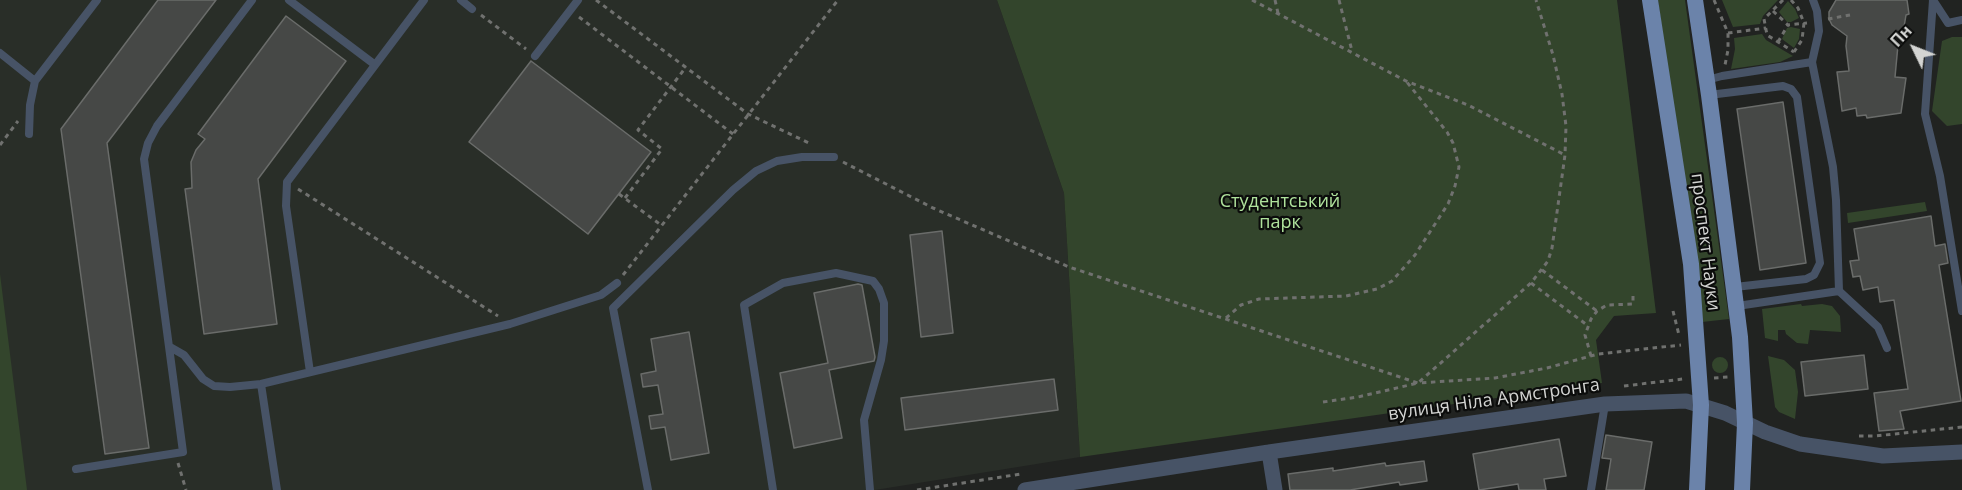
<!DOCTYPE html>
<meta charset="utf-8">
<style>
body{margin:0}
#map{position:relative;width:1962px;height:490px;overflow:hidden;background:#212321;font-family:"Open Sans",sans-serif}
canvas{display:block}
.north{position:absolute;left:1884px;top:18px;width:60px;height:60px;-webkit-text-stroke:4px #0b0c0b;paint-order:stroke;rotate:313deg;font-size:16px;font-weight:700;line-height:24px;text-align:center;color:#d3d4d2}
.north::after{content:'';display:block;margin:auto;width:21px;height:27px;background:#d3d4d2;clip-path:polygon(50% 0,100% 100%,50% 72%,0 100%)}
</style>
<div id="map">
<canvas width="1962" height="490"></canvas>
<div class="north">Пн</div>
</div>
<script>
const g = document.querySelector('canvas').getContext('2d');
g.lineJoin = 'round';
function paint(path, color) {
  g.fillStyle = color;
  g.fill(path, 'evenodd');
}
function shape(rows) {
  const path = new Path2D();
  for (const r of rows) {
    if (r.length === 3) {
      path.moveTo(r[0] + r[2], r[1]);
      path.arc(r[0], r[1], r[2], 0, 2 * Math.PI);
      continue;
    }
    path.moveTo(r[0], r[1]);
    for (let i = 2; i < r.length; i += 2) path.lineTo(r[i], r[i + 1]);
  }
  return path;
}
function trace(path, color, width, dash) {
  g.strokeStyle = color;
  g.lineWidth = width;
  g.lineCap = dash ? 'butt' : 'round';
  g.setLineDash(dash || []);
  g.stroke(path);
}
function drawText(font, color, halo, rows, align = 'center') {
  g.font = font + ' "Open Sans",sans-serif';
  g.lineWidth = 4.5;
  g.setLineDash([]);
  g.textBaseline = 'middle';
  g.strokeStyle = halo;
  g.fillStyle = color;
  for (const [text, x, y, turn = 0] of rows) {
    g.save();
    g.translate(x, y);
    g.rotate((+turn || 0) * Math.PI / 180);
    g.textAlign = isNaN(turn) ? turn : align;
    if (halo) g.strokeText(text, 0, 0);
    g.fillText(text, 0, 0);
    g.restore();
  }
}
paint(shape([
 [0,0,997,0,1064,193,1080,457,875,490,0,490]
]), '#292e28');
paint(shape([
 [997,0,1617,0,1656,313,1614,316,1596,340,1602,383,1080,457,1064,193],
 [1658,0,1685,0,1729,319,1702,322],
 [1722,0,1778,0,1763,16,1760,24,1733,27],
 [1788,1,1795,9,1799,18,1791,22,1787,22,1779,12],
 [1791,27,1800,29,1799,39,1794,48,1782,39,1787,28],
 [1762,34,1766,40,1793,56,1780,62,1731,69,1735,49,1734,38],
 [1952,37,1962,37,1962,124,1947,126,1932,111,1942,41],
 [1925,202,1927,211,1848,223,1847,213],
 [0,274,27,490,0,490],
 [1801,304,1802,306,1822,304,1832,306,1840,316,1841,332,1810,330,1808,344,1797,343,1786,334,1785,330,1778,330,1778,341,1765,338,1762,309],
 [1768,356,1784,360,1795,370,1798,392,1795,419,1779,412,1775,407],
 [1720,365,8]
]), '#33452c');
const building = shape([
 [158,0,216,0,107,143,149,448,105,454,61,129,158,0],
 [1836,0,1907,0,1909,14,1906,15,1901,45,1898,45,1895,77,1906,78,1901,113,1867,118,1866,115,1857,116,1856,108,1842,111,1837,72,1849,71,1846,46,1847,36,1832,25,1829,19,1829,12,1836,0],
 [286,16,346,61,258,179,277,324,204,334,185,189,192,188,191,162,196,150,205,139,198,134,286,16],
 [531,61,651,152,588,234,469,142,531,61],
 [1783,102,1806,263,1760,270,1737,109,1783,102],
 [1931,216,1935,246,1945,244,1948,263,1939,265,1961,401,1900,411,1904,429,1879,431,1874,393,1908,389,1894,300,1880,302,1878,287,1863,290,1860,276,1853,277,1850,261,1859,260,1854,229,1931,216],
 [942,231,953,333,921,337,910,235,942,231],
 [858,284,862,285,875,357,874,361,829,370,842,438,794,448,780,373,828,363,814,293,858,284],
 [689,332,709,453,671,460,665,427,651,429,649,416,663,414,658,385,643,387,641,374,656,371,651,339,689,332],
 [1864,355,1868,389,1805,396,1801,362,1864,355],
 [1054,379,1058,410,905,430,901,398,1054,379],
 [1606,435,1652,442,1644,490,1606,490,1611,459,1602,458,1606,435],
 [1559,439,1566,476,1544,479,1546,490,1519,490,1518,484,1479,490,1473,454,1559,439],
 [1424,461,1427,481,1400,485,1399,482,1350,490,1290,490,1288,474,1333,468,1333,471,1385,463,1386,466,1424,461]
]);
paint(building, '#464846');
trace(building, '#6a6c6a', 1.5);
trace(shape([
 [596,0,748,114,811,144],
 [1252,0,1406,81,1468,105,1565,155],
 [1275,0,1278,13],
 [1339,0,1352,51],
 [1714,0,1728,33,1728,50,1725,65],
 [1783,0,1764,19,1767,35,1794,52],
 [1791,0,1798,8,1804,23,1802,40,1794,52],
 [1773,11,1788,25,1807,23],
 [481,15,526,49],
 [579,17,733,134],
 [1828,19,1850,15],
 [1728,33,1766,28],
 [1778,42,1788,25],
 [0,145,18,121],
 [843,162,933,208,1069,267,1418,383,1495,378,1547,368,1598,354,1681,345],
 [298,189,498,316],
 [619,194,661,225],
 [625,198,662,149,638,130,686,67],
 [1542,270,1597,311],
 [623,275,838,0],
 [1531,283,1587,325],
 [1673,311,1679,335],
 [1226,318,1241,305,1259,299,1346,296,1377,289,1392,281,1415,255,1448,204,1455,186,1459,167,1453,143,1447,132,1406,81],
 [1591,356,1585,335,1591,319,1597,311,1607,305,1633,304,1633,293],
 [1714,378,1728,377],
 [1624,386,1683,379],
 [1323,402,1358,397,1418,383,1531,283,1548,261,1552,248,1565,155,1566,126,1562,94,1553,55,1536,0],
 [1859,436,1875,436,1962,427],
 [178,463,186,490],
 [917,490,1021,474]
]), '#70716f', 3, [4.5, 4.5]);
trace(shape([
 [289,0,374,64],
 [461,0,472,9],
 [1813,0,1817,11,1819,31,1812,62,1833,167,1836,200,1839,291,1878,327,1887,348],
 [1933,0,1925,114,1940,176,1962,311],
 [1933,0,1948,23,1962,20],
 [0,53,35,81],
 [535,56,578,0],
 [1707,80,1722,76,1812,62],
 [1709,95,1783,86,1791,89,1797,97,1820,263,1814,275,1806,279,1735,287],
 [29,134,30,105,35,81,97,0],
 [1737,306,1839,291],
 [170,347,184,355,203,379,214,386,230,387,261,384,510,324,601,295,617,283],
 [310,372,286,206,287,182,424,0],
 [261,384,277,490],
 [76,469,183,452,144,159,148,143,157,126,252,0],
 [648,490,613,308,733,190,756,171,777,161,802,157,834,157],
 [773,490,744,305,783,283,836,273,873,281,879,289,884,303,884,341,881,360,864,420,870,490],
 [1591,490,1605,404]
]), '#475366', 8);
trace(shape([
 [1269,452,1275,490],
 [1025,490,1269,452,1605,404,1686,401,1725,413,1765,432,1800,444,1883,456,1962,452]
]), '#475366', 15);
trace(shape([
 [1650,0,1691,264,1701,405,1697,490],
 [1695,0,1709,95,1740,337,1745,423,1742,490]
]), '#6b83aa', 16);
drawText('18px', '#afe29c', '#0b0c0b', [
 ["Студентський",1280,202],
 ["парк",1280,223]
]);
drawText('18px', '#d3d4d2', '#0b0c0b', [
 ["проспект Науки",1705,242,83],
 ["вулиця Ніла Армстронга",1494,400,-8]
]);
</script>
